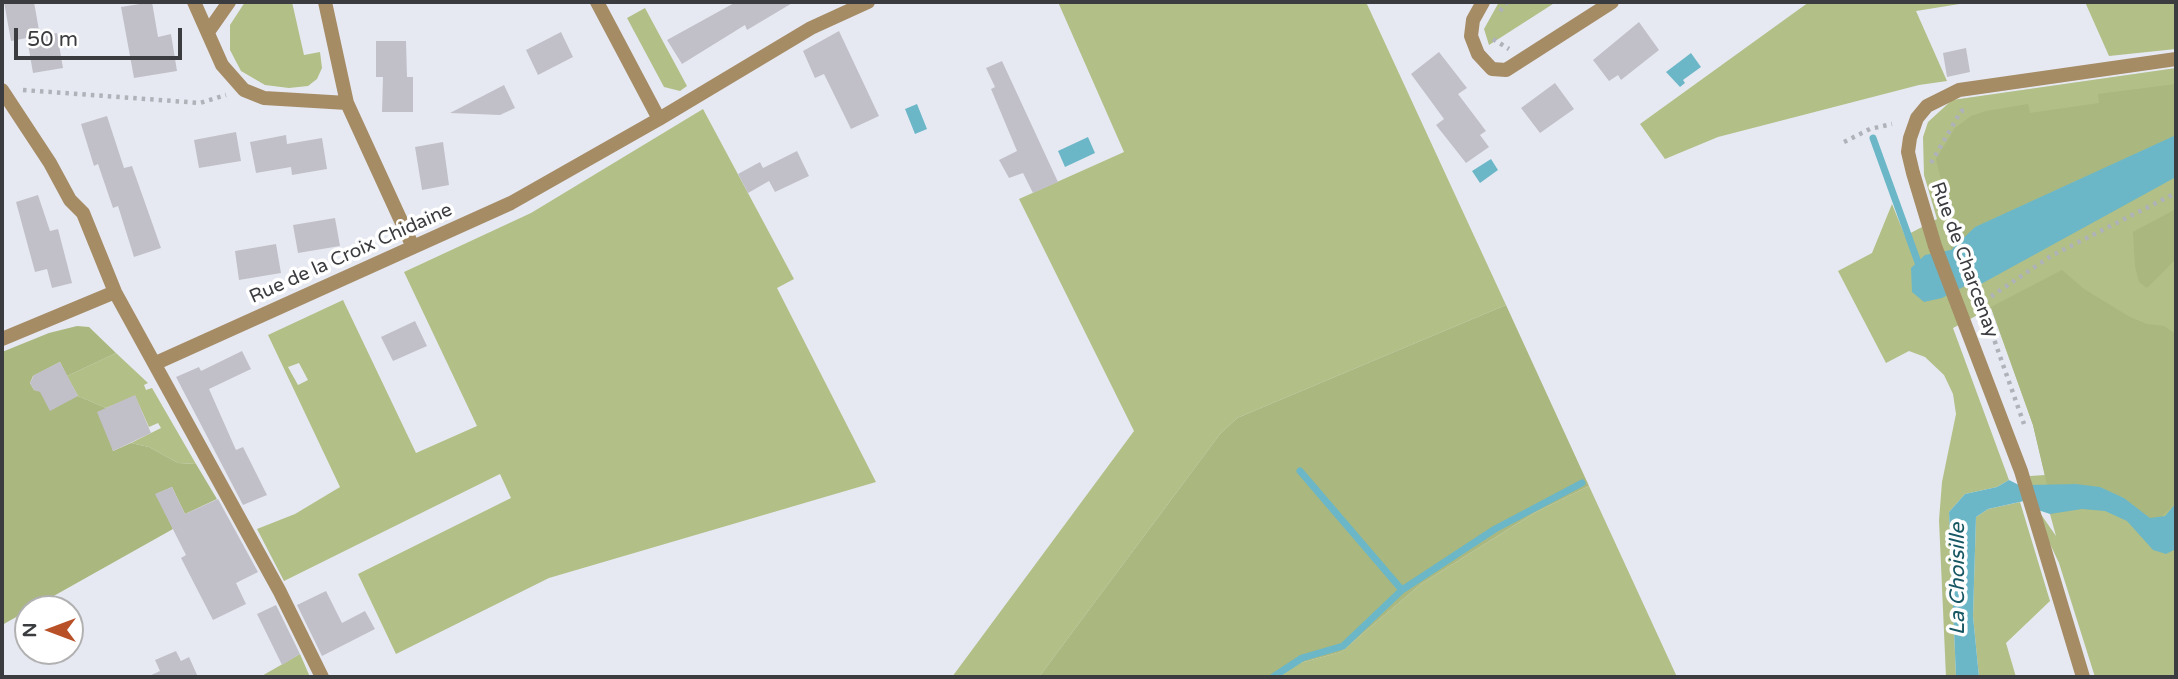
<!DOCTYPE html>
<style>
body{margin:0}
#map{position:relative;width:2178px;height:679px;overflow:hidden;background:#e7e9f2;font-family:"Varela Round",sans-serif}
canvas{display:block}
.frame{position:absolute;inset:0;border:4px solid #3b3c3f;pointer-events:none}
.north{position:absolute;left:14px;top:595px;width:70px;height:70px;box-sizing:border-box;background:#fff;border:2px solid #b1b1b2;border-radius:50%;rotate:270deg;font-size:19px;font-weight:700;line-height:28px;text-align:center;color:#3b3c3f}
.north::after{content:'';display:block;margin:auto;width:24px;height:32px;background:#b85127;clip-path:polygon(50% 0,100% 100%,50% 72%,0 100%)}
.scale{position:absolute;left:14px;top:28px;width:168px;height:32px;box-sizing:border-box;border:4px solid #3b3c3f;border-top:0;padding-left:9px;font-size:21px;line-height:24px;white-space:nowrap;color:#3b3c3f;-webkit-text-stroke:5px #fff;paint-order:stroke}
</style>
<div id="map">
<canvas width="2178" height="679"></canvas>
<div class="frame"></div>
<div class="north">N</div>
<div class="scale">50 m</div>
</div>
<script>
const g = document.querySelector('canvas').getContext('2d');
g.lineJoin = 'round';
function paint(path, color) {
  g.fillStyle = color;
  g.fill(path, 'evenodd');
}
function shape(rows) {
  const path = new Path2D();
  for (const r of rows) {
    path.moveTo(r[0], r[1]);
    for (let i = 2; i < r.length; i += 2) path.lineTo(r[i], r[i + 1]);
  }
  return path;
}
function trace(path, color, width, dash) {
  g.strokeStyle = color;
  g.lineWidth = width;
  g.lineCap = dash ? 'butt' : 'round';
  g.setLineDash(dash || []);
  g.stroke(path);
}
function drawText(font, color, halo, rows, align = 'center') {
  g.font = font + ' "Varela Round",sans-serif';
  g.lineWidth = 7;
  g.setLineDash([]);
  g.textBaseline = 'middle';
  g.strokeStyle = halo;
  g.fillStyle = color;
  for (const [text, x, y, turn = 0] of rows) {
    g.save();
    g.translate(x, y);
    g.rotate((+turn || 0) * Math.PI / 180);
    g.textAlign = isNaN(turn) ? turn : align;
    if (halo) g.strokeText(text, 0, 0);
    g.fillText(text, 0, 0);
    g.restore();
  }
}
paint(shape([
 [245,2,292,2,304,55,320,52,322,68,317,79,308,86,289,88,265,85,241,71,230,50,230,25],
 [1058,2,1366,2,1506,305,1237,418,1220,434,1039,677,952,677,1134,431,1019,199,1124,152],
 [1499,2,1556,2,1489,45,1484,29],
 [1809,2,1972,2,1916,11,1947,81,1919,85,1718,137,1665,159,1640,124],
 [2085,2,2176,2,2176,49,2109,56],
 [645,8,687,86,680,91,664,87,627,18],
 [2176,68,2176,677,2095,677,2059,563,2043,529,2038,510,2056,536,2050,514,2031,485,2030,476,2045,475,2033,425,1991,308,1953,328,2009,480,1997,487,1965,494,1949,512,1956,677,1946,677,1939,520,1942,482,1956,414,1953,394,1944,375,1925,357,1909,351,1886,363,1838,271,1872,253,1892,204,1905,236,1937,219,1924,175,1923,137,1928,122,1952,100],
 [703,109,794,279,777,288,876,482,549,578,396,654,358,574,511,498,500,474,284,581,257,529,295,514,340,487,268,335,343,300,416,453,477,426,404,272,531,213],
 [299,363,308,380,298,385,288,367],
 [116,353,148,383,144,385,146,390,152,388,196,464,178,463,149,447,131,443,161,428,158,423,149,427,135,396,106,408,78,396,67,376],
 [1589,486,1677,677,1279,677,1300,663,1341,652,1421,584,1534,513],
 [2020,502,2050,601,2006,643,2016,677,1979,677,1973,616,1976,517,1988,509],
 [300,654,310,677,260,677]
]), '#b2bf86');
paint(shape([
 [2176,84,2176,135,1975,227,1951,250,1949,212,1936,159,1955,128,1971,116,1986,111,2028,104,2030,113,2099,103,2098,94],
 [2176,209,2176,259,2147,288,2139,282,2135,266,2133,232],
 [2062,270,2084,289,2130,317,2147,324,2164,326,2176,334,2176,503,2159,519,2150,518,2124,498,2100,487,2047,485,2033,425,1991,307],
 [1506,305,1589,486,1534,513,1421,584,1341,652,1300,663,1279,677,1039,677,1220,434,1237,418],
 [77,326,89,327,116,353,67,376,60,362,33,376,30,383,34,390,78,396,106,408,113,451,131,443,149,447,178,463,196,464,217,499,185,514,172,487,156,494,173,529,2,625,2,352,49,333]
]), '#aab77e');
paint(shape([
 [1691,53,1701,67,1683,80,1685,83,1680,87,1666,72],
 [917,104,927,129,915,134,905,109],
 [2176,135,2176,177,1981,284,1965,286,1942,298,1924,302,1912,292,1911,268,1925,255,1951,250,1975,227],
 [1088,137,1095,153,1065,167,1058,151],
 [1491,159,1498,170,1480,183,1472,171],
 [2009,480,2019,485,2024,501,1988,509,1976,517,1973,616,1979,677,1956,677,1949,512,1965,494,1997,487],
 [2076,484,2100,487,2124,498,2150,518,2165,516,2176,503,2176,549,2166,554,2153,550,2127,521,2105,511,2082,509,2050,514,2038,510,2030,485]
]), '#6cb7c7');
trace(shape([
 [1873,138,1920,268],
 [1300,471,1402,590],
 [1273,677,1302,658,1343,646,1402,590,1495,529,1582,483]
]), '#6cb7c7', 7);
paint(shape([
 [4,2,34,2,40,36,57,33,63,68,33,73,27,38,37,36,11,41],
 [152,2,158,37,171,34,177,71,134,78,121,7],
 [736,2,794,2,747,30,745,25,682,64,667,40],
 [1639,22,1659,50,1621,80,1618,75,1609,81,1593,60],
 [839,31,879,116,851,129,824,74,815,78,803,51],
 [561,32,573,57,538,75,526,50],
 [376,41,406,41,407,77,413,77,413,112,382,112,383,77,376,77],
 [1966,48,1970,72,1947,77,1943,53],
 [1439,52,1467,88,1458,94,1486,131,1480,135,1489,147,1466,163,1436,125,1444,119,1411,74],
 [1002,61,1058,182,1033,193,1023,173,1009,178,999,160,1017,151,991,89,995,87,986,68],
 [1555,83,1574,109,1540,133,1521,108],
 [504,85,515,108,500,115,450,113],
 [107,116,124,168,132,166,161,248,134,257,118,206,113,208,98,164,94,166,81,124],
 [236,132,241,161,199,168,194,140],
 [286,135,287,144,322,138,327,169,292,175,291,167,256,173,250,142],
 [443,142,449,185,422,190,415,147],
 [797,151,809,176,775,192,769,181,748,193,738,174,760,162,763,168],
 [38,195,50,231,58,229,72,283,52,288,47,269,35,272,16,202],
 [335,218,340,246,298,253,293,225],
 [276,244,281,273,239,280,235,251],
 [415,321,427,346,393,361,381,337],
 [242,351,251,369,209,389,236,450,243,447,267,495,243,505,176,377,199,367,201,371],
 [60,362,78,396,50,411,40,392,34,390,30,383,34,375],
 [135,395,151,433,113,451,97,412],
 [172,487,185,514,218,499,258,572,236,583,246,604,213,620,181,558,186,555,155,494],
 [326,591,342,623,365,611,375,629,322,656,297,605],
 [276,605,300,654,282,665,257,614],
 [176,651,181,661,189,657,198,677,147,677,160,671,155,660]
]), '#c1c0c8');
trace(shape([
 [1500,11,1507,2],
 [1493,39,1509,49],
 [23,90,200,103,226,95],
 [1844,142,1870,129,1892,124],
 [1931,163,1961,111,1965,110],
 [1978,302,1984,311,2024,424],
 [1977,306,2051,256,2176,193]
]), '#b0b2b9', 4.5, [3.5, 5]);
trace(shape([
 [194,2,222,65,244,90,264,98,347,103],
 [325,2,347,103,413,247],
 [597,2,659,119],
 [1483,2,1473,20,1471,36,1478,54,1492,69,1506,70,1612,2],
 [208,32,229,2],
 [2,90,50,163,70,200,83,213,115,292,279,590,322,677],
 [2,339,115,292],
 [156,363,511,203,659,119,811,28,868,2],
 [2083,677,2021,471,1935,246,1913,173,1908,152,1910,138,1917,118,1927,106,1959,90,2176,59]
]), '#a58c65', 14);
drawText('19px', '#3b3c3f', '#fff', [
 ["Rue de la Croix Chidaine",351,254,-24],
 ["Rue de Charcenay",1964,260,70]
]);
drawText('italic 21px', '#175763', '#fff', [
 ["La Choisille",1958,579,-90]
]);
</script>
